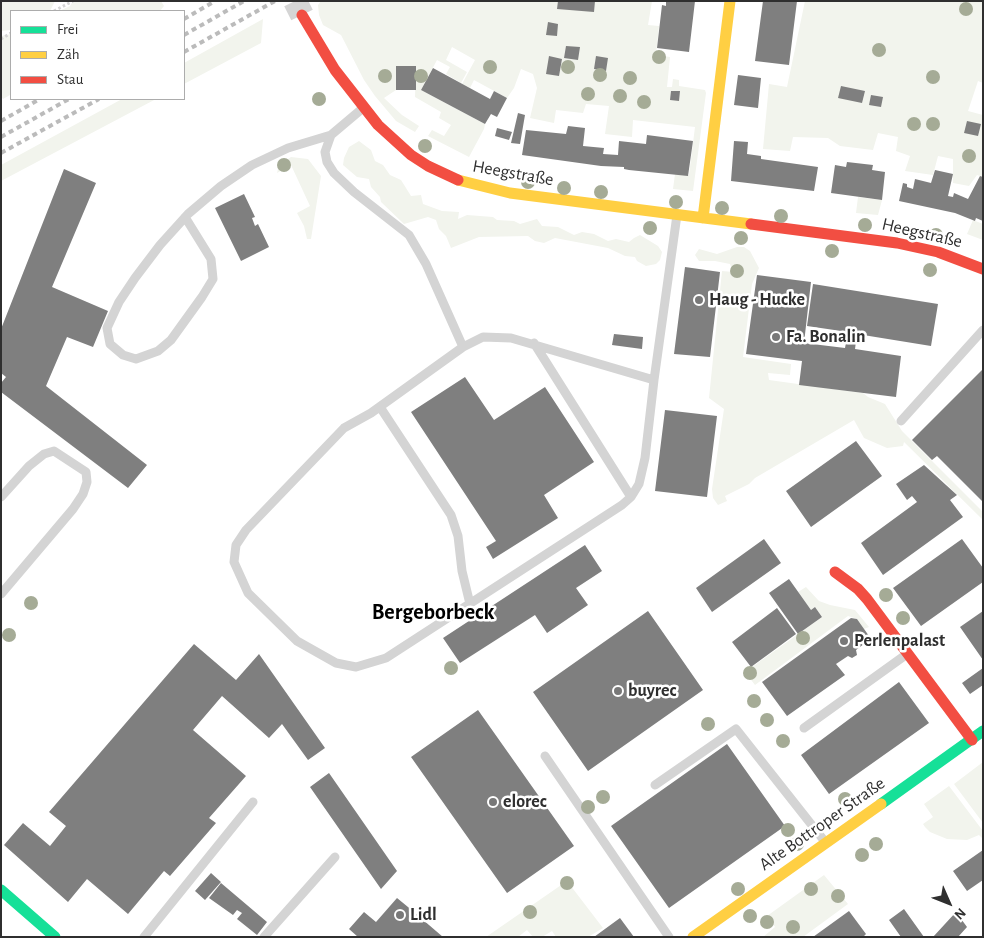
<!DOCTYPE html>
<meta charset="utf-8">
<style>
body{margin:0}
#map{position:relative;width:984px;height:938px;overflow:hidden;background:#fff;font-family:"Alegreya Sans",sans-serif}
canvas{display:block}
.frame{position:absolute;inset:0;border:2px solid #2f2f2f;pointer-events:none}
.legend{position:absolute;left:10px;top:10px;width:175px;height:90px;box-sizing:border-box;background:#fff;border:1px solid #acacac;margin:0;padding:6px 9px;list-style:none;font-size:15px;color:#2f2f2f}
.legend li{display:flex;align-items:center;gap:10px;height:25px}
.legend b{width:25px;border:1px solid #acacac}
.north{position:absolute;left:924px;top:878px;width:50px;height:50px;-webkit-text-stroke:4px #fff;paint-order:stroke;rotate:134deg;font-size:14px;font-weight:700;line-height:20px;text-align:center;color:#2f2f2f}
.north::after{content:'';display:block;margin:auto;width:18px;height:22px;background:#2f2f2f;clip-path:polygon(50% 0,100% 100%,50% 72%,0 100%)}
</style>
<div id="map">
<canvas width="984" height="938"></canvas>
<div class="frame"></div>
<ul class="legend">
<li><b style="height:6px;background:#16e098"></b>Frei</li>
<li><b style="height:6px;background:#ffcf43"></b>Zäh</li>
<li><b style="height:6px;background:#f24e42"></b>Stau</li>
</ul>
<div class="north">N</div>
</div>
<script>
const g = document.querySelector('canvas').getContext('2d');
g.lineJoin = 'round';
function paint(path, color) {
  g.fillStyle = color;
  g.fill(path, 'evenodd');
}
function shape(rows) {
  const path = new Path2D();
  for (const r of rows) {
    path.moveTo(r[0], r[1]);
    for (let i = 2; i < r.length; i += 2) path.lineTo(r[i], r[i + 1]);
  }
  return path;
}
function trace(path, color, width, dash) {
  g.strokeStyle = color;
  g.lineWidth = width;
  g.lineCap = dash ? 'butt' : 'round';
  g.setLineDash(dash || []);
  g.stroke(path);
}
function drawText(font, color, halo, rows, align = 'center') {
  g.font = font + ' "Alegreya Sans",sans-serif';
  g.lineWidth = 5;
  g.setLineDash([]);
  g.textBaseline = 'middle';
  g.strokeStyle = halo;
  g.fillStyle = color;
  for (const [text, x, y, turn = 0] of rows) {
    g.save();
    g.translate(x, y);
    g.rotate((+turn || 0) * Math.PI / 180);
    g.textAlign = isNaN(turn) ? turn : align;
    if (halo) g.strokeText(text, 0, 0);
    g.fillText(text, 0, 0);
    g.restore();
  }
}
paint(shape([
 [1,1,55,1,50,11,11,11,11,30,1,31],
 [73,1,161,1,164,6,160,11,59,11,70,6],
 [321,1,652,1,648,25,659,26,656,55,670,57,667,87,672,87,673,79,679,80,679,86,705,90,706,93,693,191,673,189,675,174,689,175,695,127,633,120,632,137,605,134,609,106,586,104,583,113,556,110,554,123,530,118,537,88,533,74,521,69,514,88,507,98,474,80,470,88,462,84,475,60,452,47,446,60,467,72,461,83,446,74,450,67,437,60,421,90,485,124,484,129,469,157,428,136,432,130,444,136,451,125,439,118,441,112,415,97,416,66,396,66,396,90,384,98,402,115,419,126,415,132,396,121,375,96,364,80,341,35,323,25,319,15,318,5],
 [805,1,983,1,983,83,978,81,968,111,983,115,983,177,977,175,969,186,953,183,953,159,938,156,933,175,905,171,910,156,896,151,898,137,878,133,873,150,840,146,828,138,793,137,790,151,763,149,769,84,787,87],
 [263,19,261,43,184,84,184,63],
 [11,34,11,90,10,95,3,99,1,96,1,36],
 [122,99,156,99,1,181,1,165],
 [359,141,371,150,375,161,383,165,390,175,401,180,411,196,421,195,423,204,442,211,459,212,458,219,467,215,493,217,497,220,514,221,520,224,537,219,542,226,558,227,574,235,582,232,594,234,608,241,616,239,629,242,634,238,640,235,658,246,662,252,660,260,656,264,646,266,637,261,635,257,625,256,608,248,555,238,544,243,535,241,528,236,479,237,451,248,446,236,439,229,436,220,428,217,404,224,381,202,380,197,371,187,369,179,357,177,343,165,344,158,349,147],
 [291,157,308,159,321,176,311,239,307,239,304,226,297,213,310,206,291,165,277,173,279,165],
 [858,197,882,200,878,215,856,213],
 [973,220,983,224,983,240,967,234],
 [737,247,744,247,750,251,759,268,752,284,743,357,791,364,790,375,768,373,769,380,863,393,868,397,885,404,902,431,983,512,983,520,904,442,903,446,887,448,864,438,854,420,755,478,749,484,725,496,727,501,718,505,713,498,712,489,724,409,709,398,722,271,733,272,730,264,715,261,699,261,695,255,699,249,717,254],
 [806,587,819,601,830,605,855,610,869,627,864,629,857,619,848,616,755,685,745,672,822,617,815,607,811,610,798,592],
 [983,762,983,823,954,784],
 [949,786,983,831,983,839,979,835,967,840,947,839,930,832,925,827,923,824,933,817,924,804],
 [824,875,848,904,803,937,763,937,775,927,767,916],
 [567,881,603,928,588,937,556,937,552,931,542,937,533,937,527,930,518,937,486,937]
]), '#f2f4ed');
paint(shape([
 [558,1,595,1,594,12,557,9],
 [666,1,695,1,689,52,657,48,662,5,666,6],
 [763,1,797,1,789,65,755,61],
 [548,22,558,24,557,36,546,35],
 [566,46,580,47,578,60,564,58],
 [549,56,562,59,559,76,546,74],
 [596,56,608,58,606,71,594,69],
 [396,66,416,66,416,90,396,90],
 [433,68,490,99,494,91,507,98,497,117,491,114,485,124,421,90],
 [738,75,761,78,758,108,734,105],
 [841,86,865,91,862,103,838,98],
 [671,91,680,91,679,101,670,100],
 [871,95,883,97,881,107,869,105],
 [518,113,525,115,520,144,511,143],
 [967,121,981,124,978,136,964,133],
 [568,126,585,128,583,146,604,148,603,154,618,155,619,141,646,144,647,135,693,141,688,176,629,170,624,169,624,167,601,166,522,155,526,130,566,134],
 [497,128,512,132,509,140,495,136],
 [734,141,748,142,747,154,761,156,761,159,818,167,814,191,731,181],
 [847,162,873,165,872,170,885,172,882,200,831,193,835,165,846,167],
 [64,169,96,183,52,287,108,311,93,347,67,337,46,386,147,465,128,488,1,392,1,383,6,377,1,373,1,329],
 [935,170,953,174,948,196,953,197,954,193,968,199,980,176,983,177,983,221,976,218,975,221,955,213,899,201,903,183,907,184,907,187,913,189,915,179,931,183],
 [244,194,255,217,252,218,255,226,258,224,269,247,241,261,215,208],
 [685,267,720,272,710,357,674,354],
 [757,275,811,282,804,343,845,348,848,332,807,326,813,284,938,304,931,346,857,334,855,349,901,356,896,397,799,385,802,361,746,354],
 [614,334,643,337,642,349,612,345],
 [983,369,983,502,937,456,932,460,912,440],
 [465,377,494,420,545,387,594,462,544,495,558,518,493,559,486,547,496,541,411,412],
 [665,410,717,416,707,497,655,491],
 [856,441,882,476,811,527,786,491],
 [924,465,957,495,950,500,963,517,883,575,861,543,917,502,912,496,907,500,896,484],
 [764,539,781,563,712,612,696,588],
 [962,539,983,568,983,582,921,626,893,588],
 [585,545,602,571,576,588,588,605,547,633,535,615,460,663,443,638],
 [789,579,811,610,815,607,822,617,798,634,769,593],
 [777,608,796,634,751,667,732,642],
 [648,611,703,690,588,771,533,692],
 [983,611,983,660,960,627],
 [851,618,857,619,869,636,868,641,856,650,857,655,852,658,848,656,836,664,845,675,787,716,762,682],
 [194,644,236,680,259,654,325,748,308,760,282,724,269,738,222,696,193,730,246,776,209,818,216,823,170,876,164,871,128,914,87,879,68,902,4,845,23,823,50,846,66,826,49,812],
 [983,668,983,685,970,694,962,683],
 [899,682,929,723,829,794,801,755],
 [478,710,574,846,507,893,411,757],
 [727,744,785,826,669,908,611,826],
 [329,773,397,871,381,889,310,787],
 [983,850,983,880,967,891,953,871],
 [211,873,221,882,205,900,195,891],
 [221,883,267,922,257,935,237,919,242,913,237,910,233,915,209,898],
 [397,898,408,907,443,937,358,937,349,929,364,912,376,922],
 [904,909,924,937,901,937,889,920],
 [849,911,866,934,863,937,813,937],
 [956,912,967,927,958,937,933,937],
 [620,918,634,937,594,937]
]), '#7f7f7f');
trace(shape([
 [295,1,302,15]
]), '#d5d5d5', 24, [24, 12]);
trace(shape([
 [54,11,73,1],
 [1,39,11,33]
]), '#d4d4d4', 3, [2.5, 2.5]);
trace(shape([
 [363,108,331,135,325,152,327,162,334,173,354,192,409,235,426,264,463,347,483,337,511,338,654,380,645,458,639,484,631,497,622,505,386,658,356,667,336,663,297,641,248,593,234,562,236,545,246,530,344,428,371,413,463,347],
 [185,217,211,259,213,279,202,297,171,340,158,351,136,359,123,355,110,344,107,328,119,302,135,278,160,245,188,214,221,186,252,165,288,148,331,135],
 [534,343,631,497],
 [654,380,677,215],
 [380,407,451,515,458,536,462,571,470,604],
 [901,421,983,330],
 [1,497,29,466,44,454,54,451,86,472,87,482,83,494,73,509,1,594],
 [804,728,907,654],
 [545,756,669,937],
 [655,785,736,729,826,843],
 [144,937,253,802],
 [264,937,335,857]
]), '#d4d4d4', 9);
trace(shape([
 [881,804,983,731],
 [1,890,55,937]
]), '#16e098', 11);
trace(shape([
 [458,180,510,193,751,224],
 [703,218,730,1],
 [693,937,881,804]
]), '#ffcf43', 11);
trace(shape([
 [302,15,335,70,378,125,411,155,428,166,458,180],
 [751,224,897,243,938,252,983,269],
 [835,572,858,589,867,599,972,740]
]), '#f24e42', 11);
trace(shape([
 [184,19,215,1],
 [184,35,244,1],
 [184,52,275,1],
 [1,121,40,99],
 [1,137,69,99],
 [1,153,99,99]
]), '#bbb', 4, [5, 4]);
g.fillStyle = '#a5ab96';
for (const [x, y] of [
 [966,9],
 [879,50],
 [659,57],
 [490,67],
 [568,67],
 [600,75],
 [385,76],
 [421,76],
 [933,77],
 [630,78],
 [588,94],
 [620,96],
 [319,99],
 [644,102],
 [914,124],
 [933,124],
 [425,146],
 [969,156],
 [284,165],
 [528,182],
 [564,188],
 [601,192],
 [676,202],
 [722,208],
 [781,216],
 [865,225],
 [650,228],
 [936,235],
 [741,238],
 [832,251],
 [930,270],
 [737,271],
 [886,595],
 [31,603],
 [903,618],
 [9,635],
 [803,638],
 [451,668],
 [750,673],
 [754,701],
 [767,720],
 [708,724],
 [783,741],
 [603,797],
 [845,799],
 [588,807],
 [788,830],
 [797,844],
 [876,844],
 [862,855],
 [567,883],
 [738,889],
 [811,889],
 [838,896],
 [530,912],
 [750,916],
 [767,922],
 [793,927]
]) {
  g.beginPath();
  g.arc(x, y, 7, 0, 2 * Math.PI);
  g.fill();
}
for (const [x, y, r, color] of [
 [699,300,5,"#787878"],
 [776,337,5,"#787878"],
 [844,641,5,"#787878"],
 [618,691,5,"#787878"],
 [493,802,5,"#787878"],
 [400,915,5,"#787878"]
]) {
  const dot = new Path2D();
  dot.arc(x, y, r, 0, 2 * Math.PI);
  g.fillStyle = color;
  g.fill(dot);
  trace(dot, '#fff', 2);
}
drawText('18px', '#2f2f2f', '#fff', [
 ["Heegstraße",513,173,10],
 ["Heegstraße",922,233,13],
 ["Alte Bottroper Straße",822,824,-35]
]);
drawText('bold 18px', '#2f2f2f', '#fff', [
 ["Haug - Hucke",709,300],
 ["Fa. Bonalin",786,337],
 ["Perlenpalast",854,641],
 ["buyrec",628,691],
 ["elorec",503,802],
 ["Lidl",410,915]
], 'left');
drawText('bold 22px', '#000', '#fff', [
 ["Bergeborbeck",433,612]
]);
</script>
